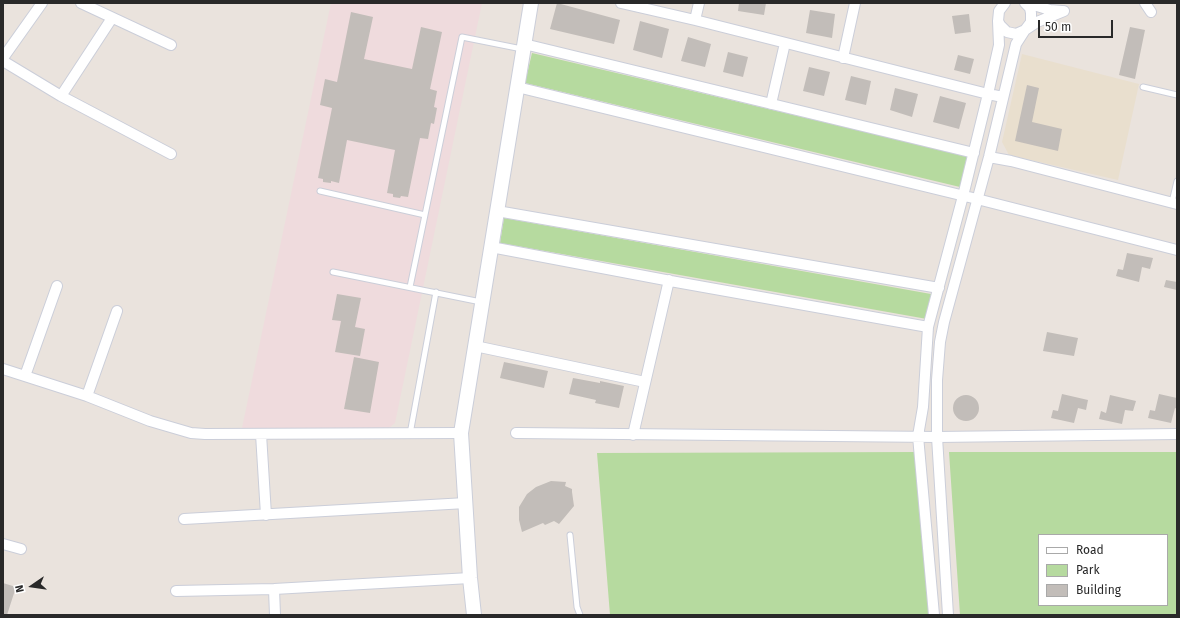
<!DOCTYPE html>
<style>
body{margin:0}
#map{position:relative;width:1180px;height:618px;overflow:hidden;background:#eae3dd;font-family:"Fira Sans",sans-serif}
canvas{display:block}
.frame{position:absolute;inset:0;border:4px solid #292929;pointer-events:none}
.legend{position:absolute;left:1038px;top:534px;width:130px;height:72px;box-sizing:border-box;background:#fff;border:1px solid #a9a9a9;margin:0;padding:5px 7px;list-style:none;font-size:12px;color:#292929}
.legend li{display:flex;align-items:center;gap:8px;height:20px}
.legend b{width:20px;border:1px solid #a9a9a9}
.north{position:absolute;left:12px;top:566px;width:40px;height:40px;-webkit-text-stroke:3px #fff;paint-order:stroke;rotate:257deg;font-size:11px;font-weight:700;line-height:16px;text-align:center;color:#292929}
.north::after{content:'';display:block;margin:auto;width:14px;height:18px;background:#292929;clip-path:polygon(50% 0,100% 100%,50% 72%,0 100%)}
.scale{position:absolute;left:1038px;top:20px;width:75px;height:18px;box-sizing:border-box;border:2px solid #292929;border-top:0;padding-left:5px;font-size:12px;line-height:14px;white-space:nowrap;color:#292929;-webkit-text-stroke:3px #fff;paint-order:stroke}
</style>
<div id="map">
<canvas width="1180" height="618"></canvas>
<div class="frame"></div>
<ul class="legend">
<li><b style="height:5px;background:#fff"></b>Road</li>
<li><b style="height:11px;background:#b6da9f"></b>Park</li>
<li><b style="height:11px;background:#c2bdb9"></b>Building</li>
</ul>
<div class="north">N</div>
<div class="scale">50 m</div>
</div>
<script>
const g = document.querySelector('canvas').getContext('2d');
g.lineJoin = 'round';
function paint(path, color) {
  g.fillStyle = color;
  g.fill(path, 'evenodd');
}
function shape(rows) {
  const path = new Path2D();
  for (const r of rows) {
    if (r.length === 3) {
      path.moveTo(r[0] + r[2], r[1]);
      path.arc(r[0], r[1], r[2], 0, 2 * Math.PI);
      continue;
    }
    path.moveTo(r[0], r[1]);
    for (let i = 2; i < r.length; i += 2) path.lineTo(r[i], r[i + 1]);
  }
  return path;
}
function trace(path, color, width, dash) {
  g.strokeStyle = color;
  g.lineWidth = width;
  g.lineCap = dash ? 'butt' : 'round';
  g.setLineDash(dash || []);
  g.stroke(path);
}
paint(shape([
 [1022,54,1139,84,1118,180,1009,155,1002,142]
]), '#e9dfce');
paint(shape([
 [331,3,482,3,395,423,389,428,242,428]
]), '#efdbdd');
paint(shape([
 [532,53,967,156,960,187,525,83],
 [504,218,931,294,927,319,500,243],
 [917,452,930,615,610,615,597,453],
 [949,452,1177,452,1177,615,960,615],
 [1039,535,1167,535,1167,605,1039,605]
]), '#b6da9f');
paint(shape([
 [557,3,620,20,614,44,550,29],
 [739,3,766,3,764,15,738,11],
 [810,10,835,14,832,38,806,33],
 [351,12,373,17,364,59,412,69,421,27,442,32,430,89,437,91,434,107,437,108,434,124,431,123,428,139,420,138,408,197,401,196,400,198,393,197,393,194,387,193,395,150,347,140,339,183,331,181,331,183,323,182,323,179,318,178,332,108,320,105,325,79,337,82],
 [969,14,971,32,955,34,952,16],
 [640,21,669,29,662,58,633,50],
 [1130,27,1145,30,1135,79,1119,75],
 [688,37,711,44,705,67,681,61],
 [728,52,748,57,743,77,723,72],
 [958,55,974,59,970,74,954,70],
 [809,67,830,72,824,96,803,91],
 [851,76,871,81,866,105,845,100],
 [1027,85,1039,88,1032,122,1062,129,1058,151,1015,141],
 [895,88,918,94,912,117,890,110],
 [940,96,966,103,959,129,933,122],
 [1127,253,1153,258,1150,269,1142,267,1139,282,1116,276,1118,269,1123,270],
 [1166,280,1177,282,1177,290,1164,287],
 [337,294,361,298,355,327,365,329,360,356,335,352,341,321,332,320],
 [1047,332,1078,338,1074,356,1043,351],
 [354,357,379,362,370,413,344,409],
 [504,362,548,371,544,388,500,378],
 [573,378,600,383,600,381,624,386,619,408,595,403,596,400,569,394],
 [1062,394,1088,400,1086,410,1078,408,1074,423,1051,418,1053,410,1058,411],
 [1159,394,1177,398,1177,409,1175,408,1171,423,1148,418,1150,410,1155,411],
 [1110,395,1136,401,1133,411,1125,410,1122,424,1099,419,1101,411,1106,413],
 [966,408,13],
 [551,481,566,482,565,486,572,489,572,492,574,506,559,524,554,521,545,525,543,523,522,532,519,520,519,507,527,494,536,487],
 [3,583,16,587,7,615,3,615]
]), '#c2bdb9');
const lane = shape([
 [1143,87,1177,95],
 [320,191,425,215],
 [1172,202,1177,181],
 [333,272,481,302],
 [410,287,462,37,522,49],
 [410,434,436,292],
 [570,535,577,607,580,615]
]);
const street = shape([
 [81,3,171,45],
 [621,3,695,20,988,94,1003,97],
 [1005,3,999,11,998,21,1000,25,1007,32,1016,34,1025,30,1031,22,1031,13,1030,8,1025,3],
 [1027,3,1050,10,1062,11],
 [1145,3,1151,12],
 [695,20,699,3],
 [524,44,974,153],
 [3,58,42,3],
 [843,58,855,3],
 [3,61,61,96,171,154],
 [517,87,977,199,1177,250],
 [61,96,112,18],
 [771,104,785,43],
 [989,157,1011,161,1177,204],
 [497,211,939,288],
 [491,247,676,282,928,327],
 [475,346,645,382],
 [3,369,87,396,150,421,191,433,205,434,461,433],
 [25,376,57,286],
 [87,396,117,311],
 [516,433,937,437,1177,434],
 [261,434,266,515],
 [633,435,669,280],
 [184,519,466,503],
 [3,544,21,549],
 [274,589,275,615],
 [176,591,274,589,470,578],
 [934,615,918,436,923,407,928,327,963,196,988,94,999,45,998,21],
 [948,615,937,437,937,380,940,342,944,322,989,157,1016,44,1025,30,1037,22,1064,11]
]);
const secondary = shape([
 [474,615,470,578,461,433,531,3]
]);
trace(lane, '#cbced9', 7);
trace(street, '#cbced9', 12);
trace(secondary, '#cbced9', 16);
trace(lane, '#fff', 5);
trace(street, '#fff', 10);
trace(secondary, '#fff', 14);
</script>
